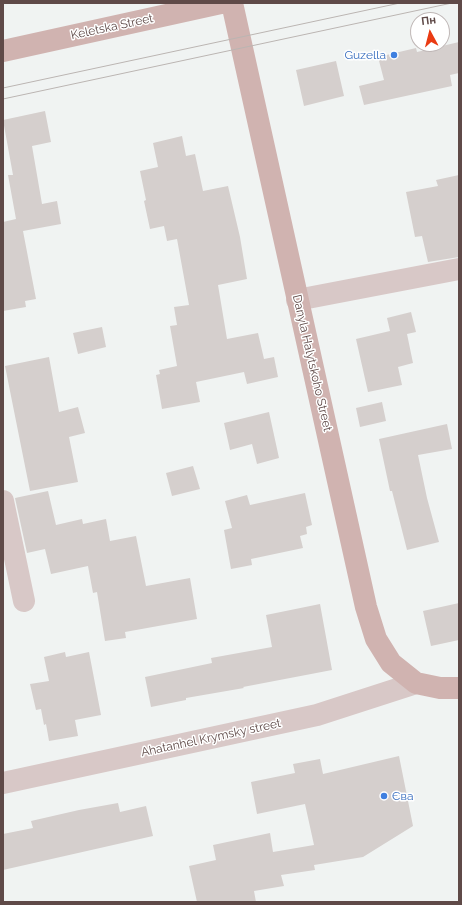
<!DOCTYPE html>
<meta charset="utf-8">
<style>
body{margin:0}
#map{position:relative;width:462px;height:905px;overflow:hidden;background:#f0f3f2;font-family:Raleway,sans-serif}
canvas{display:block}
.frame{position:absolute;inset:0;border:4px solid #5f4a48;pointer-events:none}
.north{position:absolute;left:410px;top:12px;width:40px;height:40px;box-sizing:border-box;background:#fff;border:1px solid #bfb7b6;border-radius:50%;rotate:353deg;font-size:11px;font-weight:700;line-height:16px;text-align:center;color:#5f4a48}
.north::after{content:'';display:block;margin:auto;width:14px;height:18px;background:#ea3b13;clip-path:polygon(50% 0,100% 100%,50% 72%,0 100%)}
</style>
<div id="map">
<canvas width="462" height="905"></canvas>
<div class="frame"></div>
<div class="north">Пн</div>
</div>
<script>
const g = document.querySelector('canvas').getContext('2d');
g.lineJoin = 'round';
function paint(path, color) {
  g.fillStyle = color;
  g.fill(path, 'evenodd');
}
function shape(rows) {
  const path = new Path2D();
  for (const r of rows) {
    path.moveTo(r[0], r[1]);
    for (let i = 2; i < r.length; i += 2) path.lineTo(r[i], r[i + 1]);
  }
  return path;
}
function trace(path, color, width, dash) {
  g.strokeStyle = color;
  g.lineWidth = width;
  g.lineCap = dash ? 'butt' : 'round';
  g.setLineDash(dash || []);
  g.stroke(path);
}
function drawText(font, color, halo, rows, align = 'center') {
  g.font = font + ' Raleway,sans-serif';
  g.lineWidth = 3;
  g.setLineDash([]);
  g.textBaseline = 'middle';
  g.strokeStyle = halo;
  g.fillStyle = color;
  for (const [text, x, y, turn = 0] of rows) {
    g.save();
    g.translate(x, y);
    g.rotate((+turn || 0) * Math.PI / 180);
    g.textAlign = isNaN(turn) ? turn : align;
    if (halo) g.strokeText(text, 0, 0);
    g.fillText(text, 0, 0);
    g.restore();
  }
}
paint(shape([
 [459,42,459,73,450,75,452,86,364,105,359,86,384,80,378,57,416,48,417,52],
 [336,61,344,96,304,106,296,70],
 [45,111,51,142,32,146,42,204,57,201,61,224,23,231,36,299,25,301,26,307,3,311,3,222,16,219,8,175,13,175,3,120],
 [182,136,186,156,195,154,203,191,228,186,240,237,247,279,218,285,227,339,258,333,264,359,274,357,278,377,247,384,244,372,196,382,200,402,162,409,156,375,160,374,159,370,177,366,170,326,177,325,174,307,189,305,177,239,167,241,164,226,150,229,144,201,146,200,140,171,158,167,153,143],
 [459,175,459,257,428,262,422,236,415,237,406,192,438,186,436,180],
 [411,312,416,332,407,334,413,363,398,367,402,385,368,392,356,339,390,331,387,318],
 [102,327,106,347,78,354,73,333],
 [49,357,59,412,78,407,85,433,69,437,78,482,30,491,5,366],
 [382,402,386,421,360,427,356,408],
 [269,412,279,458,257,464,252,444,230,450,224,423],
 [447,424,452,449,418,455,427,498,439,542,407,550,392,491,390,491,379,439],
 [193,466,200,489,172,496,166,473],
 [48,491,56,525,82,519,83,524,106,519,110,541,136,536,146,586,190,578,197,619,125,632,126,638,105,641,97,592,93,593,88,566,51,574,45,549,27,553,15,498],
 [305,493,312,525,306,527,307,534,300,536,303,548,251,559,252,565,231,569,224,530,232,528,225,501,247,495,250,505],
 [459,603,459,640,431,646,423,611],
 [320,604,332,670,243,687,244,688,186,698,186,700,151,707,145,677,212,663,211,658,272,647,266,615],
 [65,652,66,657,89,652,101,715,75,720,78,736,49,741,46,724,44,725,41,709,36,710,30,684,49,681,44,657],
 [399,756,413,826,363,857,314,865,315,870,281,875,284,886,254,891,256,902,197,902,189,866,216,860,213,845,270,833,273,852,314,845,305,804,257,814,251,782,295,773,293,764,320,759,323,774],
 [118,803,120,812,146,806,153,836,3,870,3,834,33,828,31,821,79,810]
]), '#d5cfcd');
trace(shape([
 [297,300,459,269],
 [3,501,24,601],
 [3,783,317,715,416,683]
]), '#d8c8c7', 22);
trace(shape([
 [232,3,366,607,376,639,391,663,416,683,440,688,459,688],
 [3,51,221,3]
]), '#d0b3b0', 22);
trace(shape([
 [3,88,400,3],
 [3,99,452,3]
]), '#bbb5b2', 1);
for (const [x, y, r, color] of [
 [394,55,4,"#3f7fe0"],
 [384,796,4,"#3f7fe0"]
]) {
  const dot = new Path2D();
  dot.arc(x, y, r, 0, 2 * Math.PI);
  g.fillStyle = color;
  g.fill(dot);
  trace(dot, '#fff', 1.5);
}
drawText('12px', '#5f4a48', '#fff', [
 ["Keletska Street",112,27,-12],
 ["Danyla Halytskoho Street",312,363,77],
 ["Ahatanhel Krymsky street",211,738,-12]
]);
drawText('12px', '#366cbe', '#fff', [
 ["Guzella",386,55],
 ["Єва",392,796,"left"]
], 'right');
</script>
